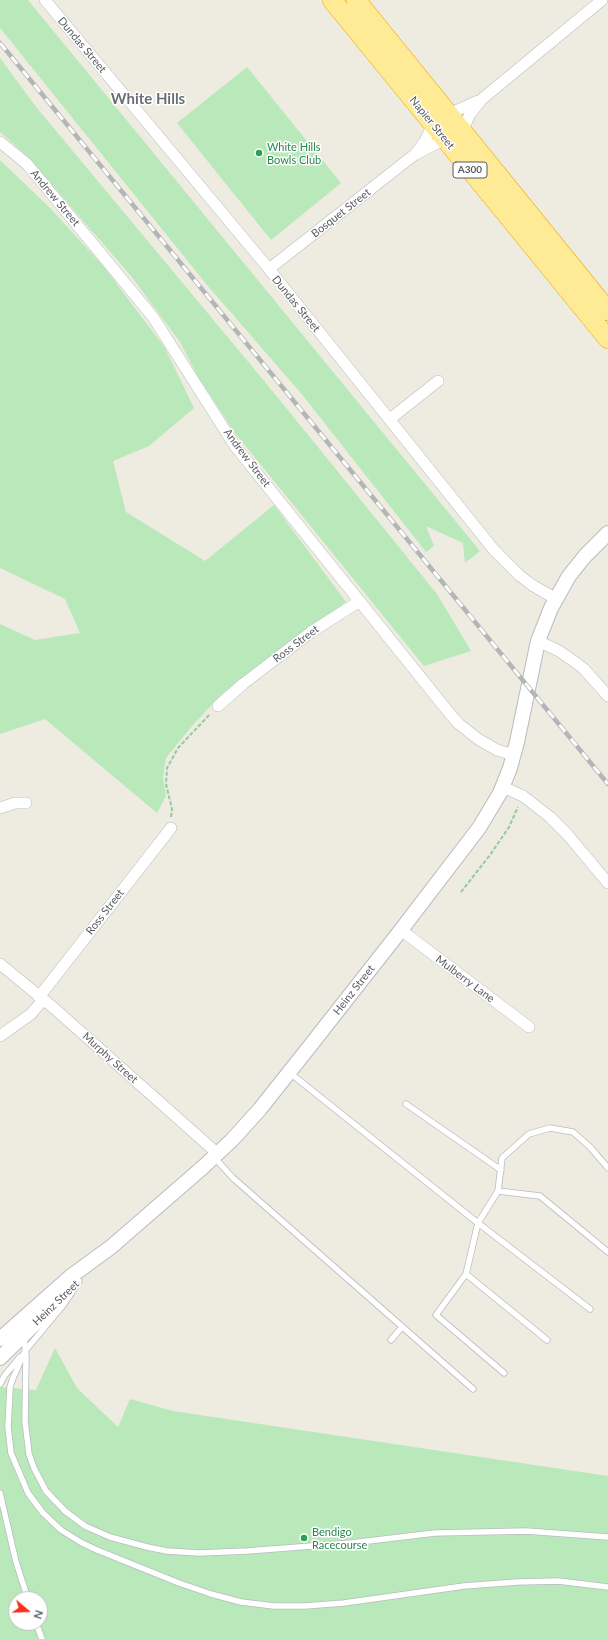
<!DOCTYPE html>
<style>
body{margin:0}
#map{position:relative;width:608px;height:1639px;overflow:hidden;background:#eeebe0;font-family:Lato,sans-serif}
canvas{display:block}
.north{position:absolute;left:8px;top:1591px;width:40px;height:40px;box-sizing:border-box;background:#fff;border:1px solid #bdbec1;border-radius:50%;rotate:109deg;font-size:11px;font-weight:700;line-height:16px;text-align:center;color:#595d63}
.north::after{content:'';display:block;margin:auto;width:14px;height:18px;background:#fb2e19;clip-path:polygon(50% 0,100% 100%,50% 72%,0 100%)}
</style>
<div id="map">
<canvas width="608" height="1639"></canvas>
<div class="north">N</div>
</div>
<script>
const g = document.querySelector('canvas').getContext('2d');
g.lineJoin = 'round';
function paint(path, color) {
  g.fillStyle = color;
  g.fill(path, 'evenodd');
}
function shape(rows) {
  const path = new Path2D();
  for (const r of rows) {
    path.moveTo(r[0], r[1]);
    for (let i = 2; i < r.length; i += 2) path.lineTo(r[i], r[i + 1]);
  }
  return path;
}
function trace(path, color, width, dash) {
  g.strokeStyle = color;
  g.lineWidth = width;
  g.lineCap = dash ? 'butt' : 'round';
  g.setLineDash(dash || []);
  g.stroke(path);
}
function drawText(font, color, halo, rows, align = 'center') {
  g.font = font + ' Lato,sans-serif';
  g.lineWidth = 3;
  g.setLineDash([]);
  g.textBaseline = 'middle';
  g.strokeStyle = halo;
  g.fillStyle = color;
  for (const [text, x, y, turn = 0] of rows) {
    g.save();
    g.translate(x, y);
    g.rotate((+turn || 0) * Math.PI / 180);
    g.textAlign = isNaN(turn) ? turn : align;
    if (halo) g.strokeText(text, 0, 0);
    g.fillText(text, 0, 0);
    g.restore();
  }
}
paint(shape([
 [0,0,28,0,480,551,465,563,463,543,426,526,434,546,426,552,300,392,207,285,0,28],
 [0,58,37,108,270,388,437,594,471,651,424,666,235,433,197,375,180,342,131,276,26,155,0,132],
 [247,67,341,183,271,240,177,123],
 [0,160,51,209,104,267,165,348,194,408,149,446,113,461,126,512,205,561,274,505,346,602,284,646,222,694,192,726,166,758,163,777,166,796,157,813,45,719,0,734,0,624,35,640,80,633,65,599,0,568],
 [55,1348,77,1388,118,1427,130,1399,173,1411,608,1476,608,1639,0,1639,0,1387,36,1390],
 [16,1599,40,1599,40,1623,16,1623]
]), '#b9e9ba');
const service = shape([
 [290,1073,478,1223,590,1309],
 [406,1104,501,1170],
 [214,1157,233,1178,473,1389],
 [498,1191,540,1196,608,1252],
 [466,1274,547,1340],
 [24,1337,26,1356,25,1421,29,1454,34,1468,46,1491,65,1511,85,1526,110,1537,147,1547,167,1551,199,1553,247,1551,351,1543,435,1533,526,1531,608,1537],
 [391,1340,402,1327],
 [25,1351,13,1378,10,1387,8,1427,11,1453,28,1493,43,1513,61,1530,82,1543,97,1550,179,1583,211,1594,241,1602,274,1606,305,1606,344,1603,464,1586,517,1582,558,1581,608,1587],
 [25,1351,64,1304,79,1281],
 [504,1373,436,1315,466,1274,478,1223,498,1191,502,1158,529,1134,550,1128,573,1132,590,1147,608,1168],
 [0,1384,5,1375,20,1357],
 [0,1493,16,1562,28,1599],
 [36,1623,42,1639]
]);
const minor = shape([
 [45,0,269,269,494,550,519,575,532,585,556,599],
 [449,114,478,101],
 [462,131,470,114,482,99,602,0],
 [0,142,27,164,153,317,235,446,450,714,459,724,478,739,497,750,514,755],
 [417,152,425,141,433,124],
 [269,269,414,155,445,139],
 [390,419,438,381],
 [538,641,559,651,575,662,584,669,608,696],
 [218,706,243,684,311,632,360,601],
 [503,787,523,796,550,817,567,834,608,883],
 [0,808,15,803,26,803],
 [401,930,529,1027],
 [0,964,55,1009,218,1154],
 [39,997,171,828],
 [0,1036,31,1014,43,1000]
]);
const tertiary = shape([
 [0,1339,70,1277,111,1247,202,1168,232,1140,260,1109,310,1046,401,930,479,828,500,793,510,768,517,742,538,641,551,608,569,576,585,556,608,533],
 [0,1358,66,1293]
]);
const trunk = shape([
 [332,0,608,339],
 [356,0,608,311]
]);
trace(service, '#b8bbc1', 7);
trace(minor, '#b8bbc1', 12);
trace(tertiary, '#b8bbc1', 16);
trace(trunk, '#eea700', 20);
trace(shape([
 [171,817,172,809,166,784,167,768,178,748,210,714],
 [461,892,490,855,509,827,518,807]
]), '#92caa3', 2, [4, 2]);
trace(service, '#fff', 5.5);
trace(minor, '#fff', 11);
trace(tertiary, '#fff', 14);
trace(trunk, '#ffea95', 19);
const rail = shape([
 [0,43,608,784]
]);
trace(rail, '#b4b5b6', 4.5);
trace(rail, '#fff', 3, [9]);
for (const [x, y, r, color] of [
 [259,153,4,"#2e9e5b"],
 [304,1538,4,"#2e9e5b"]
]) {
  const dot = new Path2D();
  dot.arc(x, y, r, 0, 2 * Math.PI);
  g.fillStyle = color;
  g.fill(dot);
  trace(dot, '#fff', 1.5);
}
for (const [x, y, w] of [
 [470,170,34]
]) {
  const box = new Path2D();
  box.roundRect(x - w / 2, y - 8, w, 16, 3);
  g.fillStyle = '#fff';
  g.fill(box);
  trace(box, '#595d63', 1);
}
drawText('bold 10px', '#595d63', null, [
 ["A300",470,170]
]);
drawText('11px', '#595d63', '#fff', [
 ["Dundas Street",82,45,50],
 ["Napier Street",432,123,51],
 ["Andrew Street",55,198,50],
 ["Bosquet Street",341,213,-38],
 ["Dundas Street",296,304,51],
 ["Andrew Street",247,458,53],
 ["Ross Street",296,644,-37],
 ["Ross Street",105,912,-52],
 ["Mulberry Lane",465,979,37],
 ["Heinz Street",354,990,-52],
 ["Murphy Street",110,1058,42],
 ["Heinz Street",56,1303,-44]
]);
drawText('11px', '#27864d', '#fff', [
 ["White Hills",267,147],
 ["Bowls Club",267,160],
 ["Bendigo",312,1532],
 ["Racecourse",312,1545]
], 'left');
drawText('bold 15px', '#6a6f75', '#fff', [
 ["White Hills",148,99]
]);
</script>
